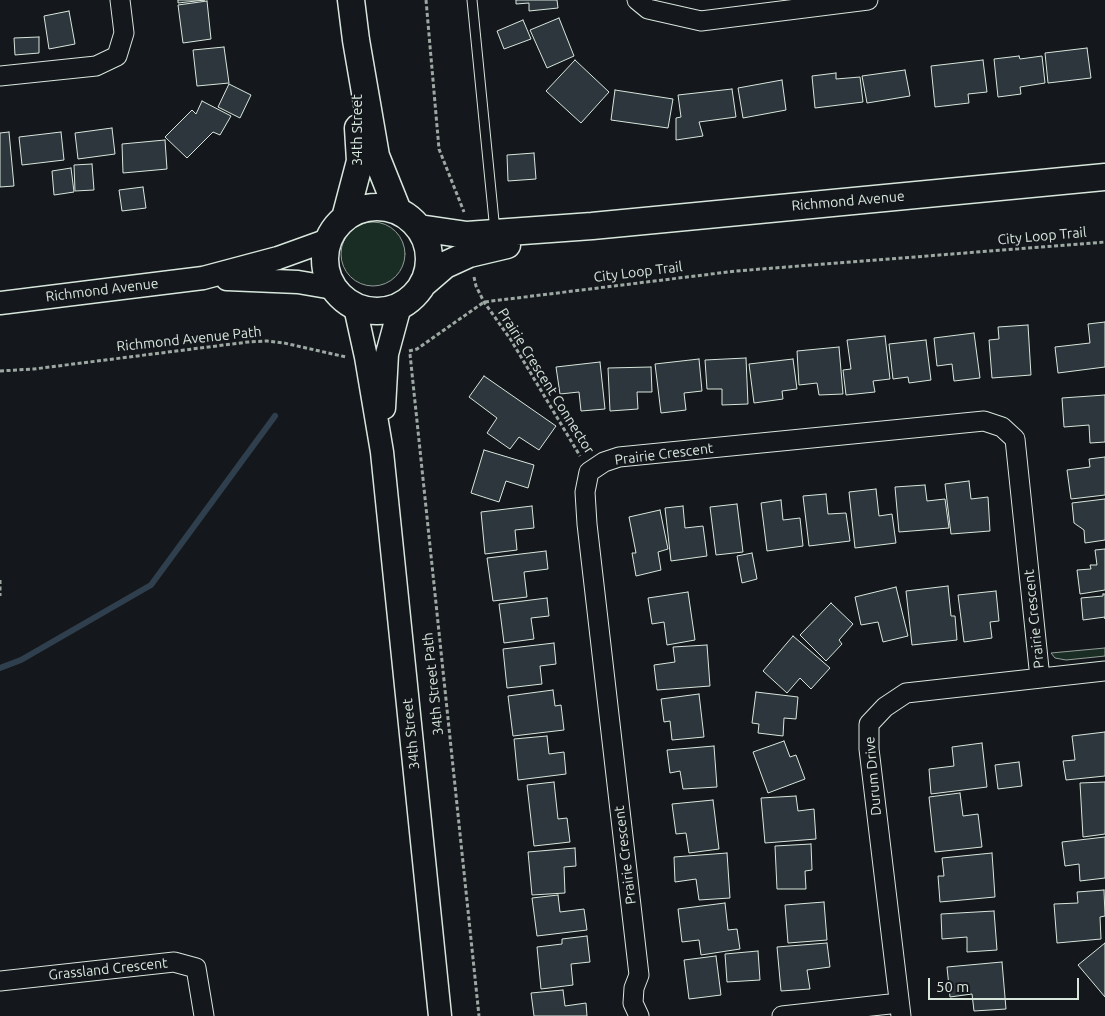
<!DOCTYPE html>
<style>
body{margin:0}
#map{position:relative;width:1105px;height:1016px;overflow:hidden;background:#14181c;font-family:Ubuntu,sans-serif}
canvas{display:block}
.scale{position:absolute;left:928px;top:978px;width:151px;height:22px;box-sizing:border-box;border:2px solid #d8e6dc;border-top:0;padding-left:6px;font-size:15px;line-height:18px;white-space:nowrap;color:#d8e6dc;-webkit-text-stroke:4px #14181c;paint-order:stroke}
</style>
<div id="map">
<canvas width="1105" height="1016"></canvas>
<div class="scale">50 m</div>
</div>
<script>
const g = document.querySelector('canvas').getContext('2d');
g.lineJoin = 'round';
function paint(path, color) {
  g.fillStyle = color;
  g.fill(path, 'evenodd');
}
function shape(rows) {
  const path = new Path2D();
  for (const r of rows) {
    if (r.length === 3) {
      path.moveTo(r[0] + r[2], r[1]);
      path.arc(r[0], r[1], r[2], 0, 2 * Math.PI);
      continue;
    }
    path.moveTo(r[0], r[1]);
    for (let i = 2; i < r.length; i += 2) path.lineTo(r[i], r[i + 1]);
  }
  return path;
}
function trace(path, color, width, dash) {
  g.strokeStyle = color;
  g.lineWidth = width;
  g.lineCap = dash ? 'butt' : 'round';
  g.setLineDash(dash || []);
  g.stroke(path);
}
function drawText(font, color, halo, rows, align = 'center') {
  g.font = font + ' Ubuntu,sans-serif';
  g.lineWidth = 4;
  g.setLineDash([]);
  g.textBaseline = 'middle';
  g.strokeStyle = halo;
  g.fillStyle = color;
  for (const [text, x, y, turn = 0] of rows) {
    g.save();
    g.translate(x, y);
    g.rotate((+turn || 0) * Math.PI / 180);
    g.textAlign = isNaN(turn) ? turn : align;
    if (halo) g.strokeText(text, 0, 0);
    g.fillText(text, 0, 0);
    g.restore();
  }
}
const green = shape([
 [373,254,32],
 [1105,648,1105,656,1066,660,1055,658,1051,653,1105,648]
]);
paint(green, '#1a2d24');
trace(green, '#939e99', 1);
trace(shape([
 [0,668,21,660,151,585,275,416]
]), '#2f3f4d', 6);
const building = shape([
 [178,0,205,0,178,3,178,0],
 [516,0,557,0,558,8,529,11,529,3,516,4,516,0],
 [207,1,211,39,183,43,178,5,207,1],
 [69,11,75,44,49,49,44,16,69,11],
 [559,18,574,56,547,68,530,30,559,18],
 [523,20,531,39,504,49,497,31,523,20],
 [39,37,39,53,15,55,14,38,39,37],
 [224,47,229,83,197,86,193,50,224,47],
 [1087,48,1091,78,1048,83,1045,53,1087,48],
 [1019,56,1020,59,1042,56,1045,83,1020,87,1021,94,998,97,994,59,1019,56],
 [575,60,609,92,581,123,546,91,575,60],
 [983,60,987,92,968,94,969,103,935,107,931,66,983,60],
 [905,70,910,96,867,103,862,76,905,70],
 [836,73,836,79,860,77,863,102,815,108,812,76,836,73],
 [782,80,786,110,743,118,738,88,782,80],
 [229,84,251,95,240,118,218,107,229,84],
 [732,89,736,117,699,122,703,136,676,140,676,118,681,117,678,95,732,89],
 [615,90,673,99,668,128,611,120,615,90],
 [202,101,231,116,220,135,213,132,187,158,165,137,192,110,196,114,202,101],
 [112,128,115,154,78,159,75,133,112,128],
 [9,132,14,186,0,187,0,133,9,132],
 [61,132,64,160,22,165,19,137,61,132],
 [165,140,167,169,123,173,122,144,165,140],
 [534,153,536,179,508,181,507,155,534,153],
 [92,164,94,190,75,191,74,165,92,164],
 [71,168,74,192,54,195,52,171,71,168],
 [143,187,146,208,122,211,119,190,143,187],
 [1105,322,1105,367,1058,373,1055,347,1090,343,1088,324,1105,322],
 [1028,325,1031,375,992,378,989,340,999,339,998,327,1028,325],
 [974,333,980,378,954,381,952,364,937,366,934,338,974,333],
 [885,336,890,379,873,381,875,392,846,395,843,370,851,369,847,340,885,336],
 [926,340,931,380,909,383,908,377,893,379,889,344,926,340],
 [839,347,843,394,819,395,817,383,799,385,797,351,839,347],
 [746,358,748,404,722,405,722,389,707,389,705,360,746,358],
 [699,359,702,391,684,393,686,410,661,413,655,364,699,359],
 [793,359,797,389,782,391,783,399,754,403,749,364,793,359],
 [600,362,605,409,581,411,579,392,560,394,556,367,600,362],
 [651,367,652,392,637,392,638,409,610,411,608,368,651,367],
 [484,376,556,426,539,450,519,437,510,449,487,433,497,418,469,397,484,376],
 [1105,395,1105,442,1090,443,1089,425,1064,427,1062,398,1105,395],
 [484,450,534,465,528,488,506,481,499,502,471,493,484,450],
 [1105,457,1105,495,1071,499,1067,470,1090,467,1089,459,1105,457],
 [969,481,971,499,988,497,990,531,951,534,945,484,969,481],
 [925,485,927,501,945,499,949,528,899,532,895,487,925,485],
 [876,489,879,516,892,514,896,543,855,548,849,492,876,489],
 [826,494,828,514,846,513,850,541,809,546,803,496,826,494],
 [1105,499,1105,540,1085,543,1084,530,1074,523,1072,503,1105,499],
 [781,500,783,520,800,518,803,546,767,551,761,503,781,500],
 [737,504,743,552,716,555,710,507,737,504],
 [532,506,534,528,515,530,517,550,485,554,481,512,532,506],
 [683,506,685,528,703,526,707,556,671,561,665,508,683,506],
 [660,510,668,549,658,552,661,570,636,576,632,553,636,553,629,517,660,510],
 [1105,549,1105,590,1080,594,1077,570,1091,569,1090,565,1097,565,1095,550,1105,549],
 [546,551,548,569,524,572,527,597,493,601,487,558,546,551],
 [752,553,757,579,742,583,737,556,752,553],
 [948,586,951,616,955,616,957,640,912,645,906,591,948,586],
 [896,587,908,636,883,642,878,622,861,625,855,597,896,587],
 [996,591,999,621,990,622,992,638,964,642,958,595,996,591],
 [688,592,695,640,667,645,664,622,652,624,648,598,688,592],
 [1103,594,1105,594,1105,619,1105,617,1083,620,1081,598,1103,596,1103,594],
 [547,598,549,616,531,618,534,639,504,643,499,604,547,598],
 [831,603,853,624,839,640,842,644,826,661,800,635,831,603],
 [793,636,830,668,811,689,800,678,787,693,763,671,793,636],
 [554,643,556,664,540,666,542,684,507,688,503,649,554,643],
 [707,645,710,686,657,690,654,665,675,662,673,647,707,645],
 [553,690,555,706,561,705,564,730,513,736,508,696,553,690],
 [756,692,798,697,796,719,784,718,783,736,758,733,759,724,752,723,756,692],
 [699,694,704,737,672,740,670,721,664,722,661,699,699,694],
 [1105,732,1105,776,1066,780,1063,761,1075,760,1072,736,1105,732],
 [547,736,549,754,564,752,566,774,518,780,514,739,547,736],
 [784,741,790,757,796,755,805,779,768,793,753,752,784,741],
 [982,743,987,787,931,794,929,769,954,766,952,747,982,743],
 [714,746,717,787,683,789,680,771,670,773,667,750,714,746],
 [1019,762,1022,786,998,789,995,765,1019,762],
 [554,782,558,819,567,818,570,842,534,846,527,785,554,782],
 [1105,782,1105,834,1083,837,1080,783,1105,782],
 [960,793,963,816,978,814,982,847,935,852,929,797,960,793],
 [796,796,798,811,814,809,816,839,765,843,761,798,796,796],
 [713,800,719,849,689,853,686,833,676,834,672,804,713,800],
 [1105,837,1105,878,1080,881,1079,864,1065,866,1062,842,1105,837],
 [811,844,812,870,805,871,806,889,777,889,775,846,811,844],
 [575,848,576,866,564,867,565,893,532,895,528,852,575,848],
 [727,853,730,898,699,900,696,879,675,882,674,857,727,853],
 [992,853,995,897,940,902,938,876,944,876,942,858,992,853],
 [1104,890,1105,916,1100,917,1101,939,1057,943,1054,904,1078,903,1077,892,1104,890],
 [558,895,560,912,584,909,587,930,537,936,532,898,558,895],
 [824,902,827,940,788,943,785,905,824,902],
 [725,903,728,930,737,929,740,949,701,955,699,940,682,942,678,909,725,903],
 [994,911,997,950,967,952,967,937,942,939,941,914,994,911],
 [587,936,590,962,571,964,573,985,541,989,537,947,562,944,562,939,587,936],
 [827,943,830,967,807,970,810,989,781,991,777,947,827,943],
 [1105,943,1105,997,1078,965,1105,943],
 [758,951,760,980,727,982,725,954,758,951],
 [716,956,721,995,689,999,684,960,716,956],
 [1002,962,1006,1009,974,1011,972,994,950,997,947,967,1002,962],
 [563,990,565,1006,586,1003,587,1016,534,1016,531,993,563,990]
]);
paint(building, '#2c363c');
trace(building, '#d8e6dc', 1);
const service = shape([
 [472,0,495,231]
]);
const minor = shape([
 [637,0,648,9,701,21,868,0],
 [0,76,96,66,117,56,124,33,120,0],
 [0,981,174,962,196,968,204,1016],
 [639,1016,633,1003,634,988,639,975,587,524,585,492,589,472,604,462,619,457,984,421,1002,427,1015,439,1040,678],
 [782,1016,899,1003],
 [901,1016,869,749,869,724,885,707,906,693,1105,671]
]);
const tertiary = shape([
 [227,279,298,282,333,288],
 [0,303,203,278,278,258,328,240],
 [355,307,366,357,382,452,440,1016],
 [384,408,387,354,400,306]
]);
const secondary = shape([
 [351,0,356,40,376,156,398,211],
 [377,259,52],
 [345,218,360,161,358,128],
 [419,228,467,235,592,226,1105,177],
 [423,284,445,265,469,254,507,245]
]);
trace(service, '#d8e6dc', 11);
trace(minor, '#d8e6dc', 21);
trace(tertiary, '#d8e6dc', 25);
trace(secondary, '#d8e6dc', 29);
trace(shape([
 [426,0,439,149,464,212],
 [474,277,476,286,484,302,511,340,580,456],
 [409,351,417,349,484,302,736,271,1105,242],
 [410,354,479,1016],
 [0,371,34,369,248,342,267,341,284,343,346,357],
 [0,580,0,596]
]), '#9da8a2', 3, [4, 2.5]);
trace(service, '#14181c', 9);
trace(minor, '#14181c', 19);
trace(tertiary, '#14181c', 22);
trace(secondary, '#14181c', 26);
drawText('14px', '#d8e6dc', '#14181c', [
 ["34th Street",357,130,-90],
 ["Richmond Avenue",848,201,-5],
 ["City Loop Trail",1042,236,-5],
 ["City Loop Trail",638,272,-7],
 ["Richmond Avenue",102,290,-7],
 ["Richmond Avenue Path",189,339,-6],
 ["Prairie Crescent Connector",546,381,58],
 ["Prairie Crescent",664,454,-7],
 ["Prairie Crescent",1034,619,-96],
 ["34th Street Path",433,684,-96],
 ["34th Street",411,734,-96],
 ["Durum Drive",873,776,-95],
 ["Prairie Crescent",625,855,-97],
 ["Grassland Crescent",108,969,-6]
]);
</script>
